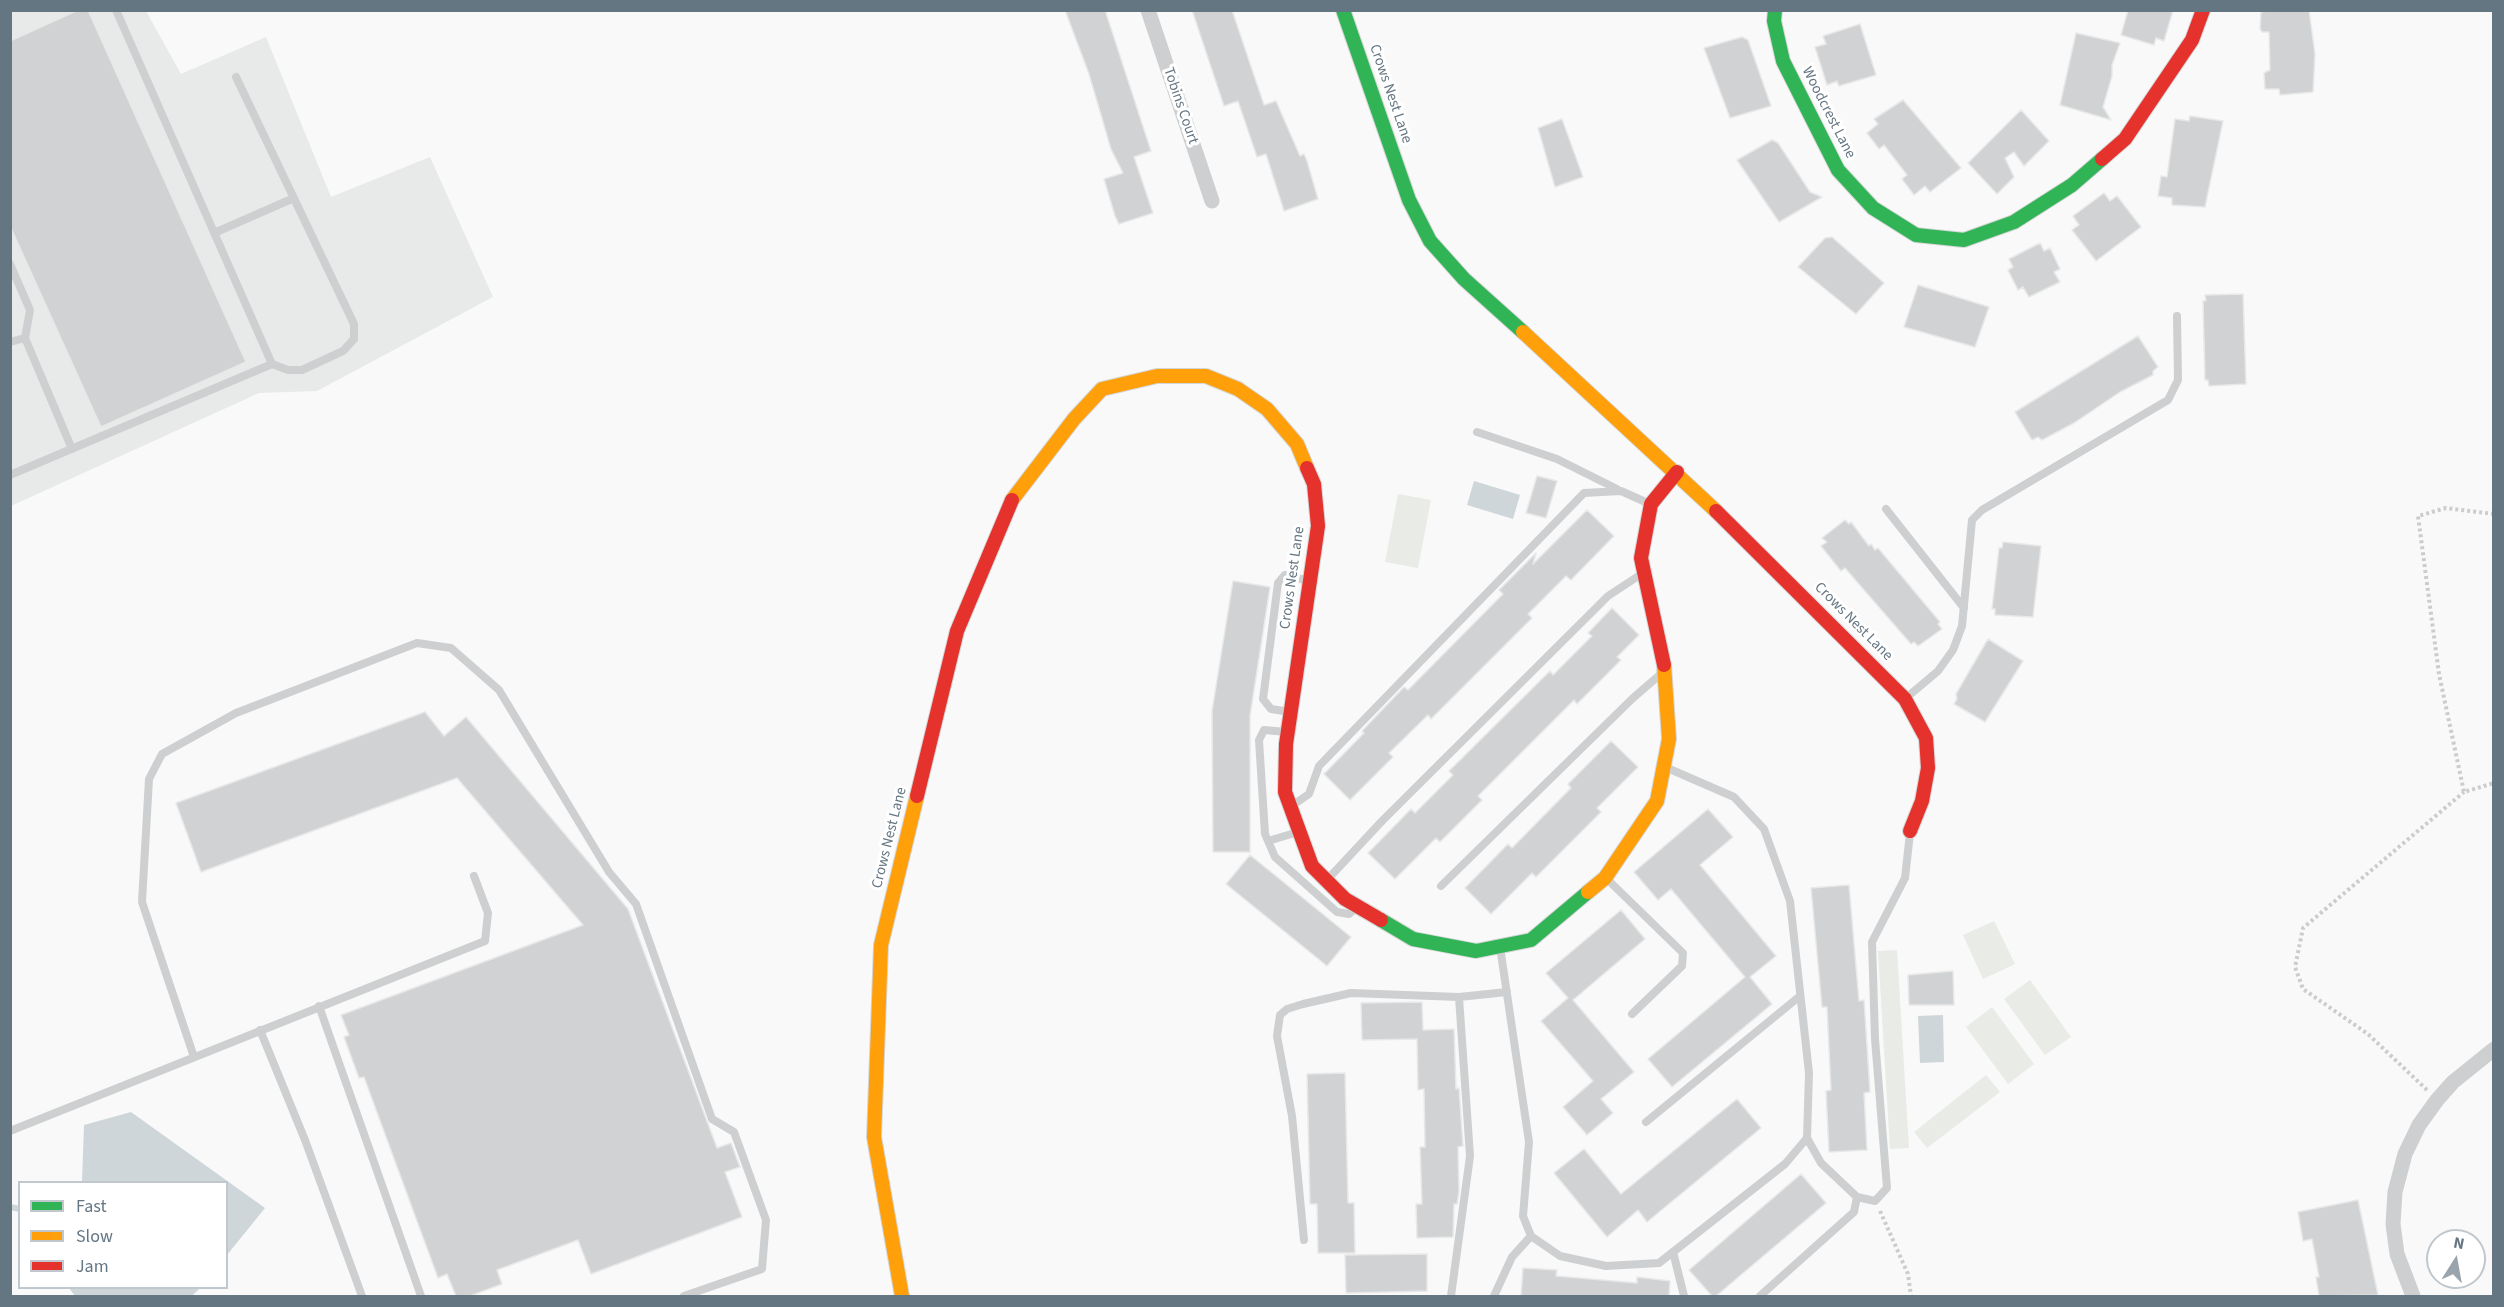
<!DOCTYPE html>
<style>
body{margin:0}
#map{position:relative;width:2504px;height:1307px;overflow:hidden;background:#f9f9f9;font-family:"Source Sans 3",sans-serif}
canvas{display:block}
.frame{position:absolute;inset:0;border:12px solid #657683;pointer-events:none}
.legend{position:absolute;left:18px;top:1181px;width:210px;height:108px;box-sizing:border-box;background:#fff;border:2px solid #c1c8cd;margin:0;padding:8px 10px;list-style:none;font-size:18px;color:#657683}
.legend li{display:flex;align-items:center;gap:12px;height:30px}
.legend b{width:30px;border:2px solid #c1c8cd}
.north{position:absolute;left:2426px;top:1229px;width:60px;height:60px;box-sizing:border-box;background:#fff;border:2px solid #c1c8cd;border-radius:50%;rotate:11deg;font-size:16px;font-weight:700;line-height:24px;text-align:center;color:#657683}
.north::after{content:'';display:block;margin:auto;width:21px;height:27px;background:#99a4ac;clip-path:polygon(50% 0,100% 100%,50% 72%,0 100%)}
</style>
<div id="map">
<canvas width="2504" height="1307"></canvas>
<div class="frame"></div>
<ul class="legend">
<li><b style="height:8px;background:#30b455"></b>Fast</li>
<li><b style="height:8px;background:#ff9f0a"></b>Slow</li>
<li><b style="height:8px;background:#e5322d"></b>Jam</li>
</ul>
<div class="north">N</div>
</div>
<script>
const g = document.querySelector('canvas').getContext('2d');
g.lineJoin = 'round';
function paint(path, color) {
  g.fillStyle = color;
  g.fill(path, 'evenodd');
}
function shape(rows) {
  const path = new Path2D();
  for (const r of rows) {
    path.moveTo(r[0], r[1]);
    for (let i = 2; i < r.length; i += 2) path.lineTo(r[i], r[i + 1]);
  }
  return path;
}
function trace(path, color, width, dash) {
  g.strokeStyle = color;
  g.lineWidth = width;
  g.lineCap = dash ? 'butt' : 'round';
  g.setLineDash(dash || []);
  g.stroke(path);
}
function drawText(font, color, halo, rows, align = 'center') {
  g.font = font + ' "Source Sans 3",sans-serif';
  g.lineWidth = 6;
  g.setLineDash([]);
  g.textBaseline = 'middle';
  g.strokeStyle = halo;
  g.fillStyle = color;
  for (const [text, x, y, turn = 0] of rows) {
    g.save();
    g.translate(x, y);
    g.rotate((+turn || 0) * Math.PI / 180);
    g.textAlign = isNaN(turn) ? turn : align;
    if (halo) g.strokeText(text, 0, 0);
    g.fillText(text, 0, 0);
    g.restore();
  }
}
paint(shape([
 [10,11,146,11,181,74,266,37,331,197,430,157,493,297,317,391,259,393,11,506]
]), '#e8e9e9');
paint(shape([
 [1398,494,1431,500,1418,568,1385,562],
 [1994,921,2015,964,1983,979,1963,935],
 [1897,950,1909,1148,1890,1149,1878,951],
 [2030,980,2071,1037,2045,1055,2004,999],
 [1992,1007,2034,1064,2008,1084,1966,1027],
 [1986,1075,2000,1092,1927,1148,1914,1132]
]), '#e8ebe6');
paint(shape([
 [1474,481,1520,495,1513,519,1467,505],
 [1943,1015,1944,1062,1920,1063,1918,1016],
 [131,1112,265,1208,227,1255,226,1182,82,1182,84,1125],
 [69,1288,200,1288,192,1296,75,1296]
]), '#ced6d9');
trace(shape([
 [10,1207,20,1209]
]), '#ced6d9', 6);
const building = shape([
 [78,10,88,10,246,362,101,427,10,226,10,41,78,10],
 [1065,10,1105,10,1151,151,1134,157,1153,213,1119,224,1115,216,1104,179,1123,173,1111,149,1089,74,1065,10],
 [1192,10,1232,10,1264,105,1276,101,1300,156,1304,154,1307,161,1318,199,1284,211,1266,154,1257,157,1238,101,1224,106,1192,10],
 [2128,10,2173,10,2164,41,2156,38,2154,45,2121,35,2128,10],
 [2275,10,2309,10,2315,54,2313,92,2280,95,2279,89,2265,89,2264,73,2270,70,2269,32,2262,32,2260,29,2261,12,2275,10],
 [1860,24,1876,75,1839,86,1837,81,1827,85,1815,47,1826,44,1823,36,1860,24],
 [2076,33,2120,43,2112,65,2112,76,2103,107,2111,120,2060,105,2076,33],
 [1742,37,1748,40,1771,106,1730,118,1704,48,1742,37],
 [1903,100,1961,168,1930,192,1925,186,1914,195,1902,179,1907,175,1884,145,1879,149,1867,133,1878,124,1874,119,1903,100],
 [2021,110,2049,141,2024,166,2014,152,2005,158,2014,177,1997,194,1968,163,2021,110],
 [2190,116,2223,121,2205,207,2172,205,2172,198,2158,196,2161,176,2167,177,2175,119,2189,121,2190,116],
 [1562,119,1583,177,1555,187,1538,128,1562,119],
 [1772,140,1778,143,1810,192,1822,197,1779,222,1737,160,1772,140],
 [2104,193,2110,201,2117,196,2141,227,2096,261,2072,230,2079,225,2073,216,2104,193],
 [1832,237,1884,283,1856,314,1798,267,1825,238,1832,237],
 [2040,243,2044,251,2050,248,2060,269,2054,272,2060,282,2029,297,2023,287,2018,290,2008,270,2013,267,2009,259,2040,243],
 [1918,285,1989,307,1975,347,1904,327,1918,285],
 [2243,294,2246,384,2209,386,2208,380,2205,380,2203,301,2206,301,2205,295,2243,294],
 [2138,336,2158,367,2153,371,2153,375,2120,392,2074,423,2042,440,2038,437,2032,440,2015,412,2138,336],
 [1537,476,1557,481,1546,518,1526,513,1537,476],
 [1587,510,1614,536,1571,580,1566,576,1528,614,1532,618,1431,719,1428,715,1389,753,1393,757,1350,800,1324,774,1364,733,1362,731,1404,687,1408,690,1503,594,1499,590,1536,553,1533,564,1587,510],
 [1845,520,1849,524,1851,522,1869,546,1871,544,1875,550,1878,548,1940,622,1938,624,1942,629,1918,646,1914,642,1911,644,1845,568,1841,571,1821,546,1827,542,1822,538,1845,520],
 [2003,542,2041,546,2033,617,1995,615,1995,609,1992,609,1999,548,2002,548,2003,542],
 [1233,581,1270,587,1250,716,1250,852,1213,852,1212,711,1233,581],
 [1612,608,1639,635,1617,657,1621,660,1577,704,1574,700,1478,796,1482,800,1440,842,1436,838,1395,879,1368,853,1411,809,1415,813,1453,775,1449,771,1550,671,1553,675,1592,636,1588,633,1612,608],
 [1988,639,2023,661,1985,722,1954,704,1957,699,1956,694,1988,639],
 [425,712,444,736,466,717,628,909,717,1148,731,1143,740,1167,725,1172,742,1217,591,1274,578,1240,497,1270,502,1284,470,1296,456,1296,447,1274,438,1278,364,1077,359,1078,344,1037,349,1035,341,1015,583,925,457,778,201,872,176,803,425,712],
 [1611,741,1638,767,1597,808,1601,812,1536,877,1532,873,1491,914,1465,888,1508,844,1512,848,1571,788,1568,784,1611,741],
 [1708,809,1733,837,1700,865,1776,956,1750,977,1772,1004,1672,1087,1648,1059,1745,977,1671,889,1658,900,1634,872,1708,809],
 [1250,855,1351,937,1327,966,1226,884,1250,855],
 [1849,885,1859,1001,1864,1000,1870,1092,1864,1093,1867,1150,1829,1152,1826,1091,1831,1090,1827,1007,1822,1007,1811,888,1849,885],
 [1621,910,1645,939,1573,1000,1634,1072,1601,1099,1613,1113,1587,1135,1563,1107,1593,1081,1541,1021,1568,998,1546,973,1621,910],
 [1953,971,1954,1005,1909,1005,1908,975,1953,971],
 [1422,1002,1423,1030,1454,1029,1456,1089,1459,1088,1463,1146,1458,1147,1459,1192,1457,1204,1454,1204,1453,1237,1417,1238,1416,1204,1422,1204,1420,1147,1425,1147,1424,1089,1418,1090,1417,1039,1362,1040,1361,1003,1422,1002],
 [1345,1073,1348,1203,1354,1203,1355,1253,1318,1253,1317,1204,1310,1204,1307,1074,1345,1073],
 [1737,1099,1761,1128,1647,1222,1638,1210,1607,1237,1554,1173,1584,1149,1621,1194,1737,1099],
 [1801,1174,1826,1203,1716,1296,1712,1296,1689,1270,1801,1174],
 [2358,1200,2378,1295,2319,1296,2316,1277,2319,1277,2312,1239,2303,1241,2298,1212,2358,1200],
 [1427,1254,1427,1291,1346,1293,1345,1255,1427,1254],
 [1523,1268,1557,1270,1556,1276,1637,1283,1637,1277,1670,1281,1669,1296,1521,1296,1523,1268]
]);
paint(building, '#d0d2d3');
trace(building, '#e8e8e8', 1.5);
const fast = shape([
 [1343,10,1409,200,1430,241,1464,279,1523,332],
 [1775,10,1774,21,1783,61,1838,170,1873,208,1916,235,1964,240,2014,222,2072,185,2102,159],
 [1381,920,1413,939,1476,951,1531,940,1588,892]
]);
const slow = shape([
 [1523,332,1716,511],
 [1012,500,1074,419,1102,389,1157,376,1206,376,1238,389,1267,409,1297,444,1307,468],
 [1588,892,1605,878,1657,801,1669,739,1664,665],
 [902,1296,874,1137,881,945,917,796]
]);
const jam = shape([
 [2102,159,2125,139,2192,40,2203,10],
 [1307,468,1314,484,1318,526,1286,744,1285,792,1312,866,1345,899,1381,920],
 [1716,511,1905,699,1926,738,1928,768,1922,801,1910,831],
 [1664,665,1641,558,1651,504,1677,472],
 [917,796,957,631,1012,500]
]);
trace(fast, '#d5d6d7', 16);
trace(slow, '#d5d6d7', 16);
trace(jam, '#d5d6d7', 16);
trace(shape([
 [2494,514,2446,508,2418,516,2439,674,2464,792,2494,783],
 [2427,1090,2368,1034,2303,989,2295,967,2303,928,2464,792],
 [1880,1211,1908,1274,1911,1296]
]), '#cbcccd', 4, [3, 3]);
trace(shape([
 [116,10,272,364],
 [214,233,294,198],
 [10,264,30,310,25,338,72,449],
 [10,342,25,338],
 [1477,432,1557,459,1617,489],
 [10,475,272,364,288,370,302,370,343,351,354,339,354,324,236,77],
 [1886,509,1964,608],
 [1906,698,1938,671,1953,650,1962,626,1972,520,1982,510,2168,400,2178,380,2177,316],
 [1290,712,1271,709,1263,699,1278,583,1285,575,1309,581],
 [1287,732,1264,730,1259,740,1265,834,1275,857,1337,912,1349,914,1356,908],
 [1293,805,1309,794,1319,766,1584,493,1621,491,1650,504],
 [1268,841,1298,832],
 [1607,879,1683,953,1682,966,1632,1014],
 [1327,880,1382,821,1608,596,1643,573],
 [1441,886,1633,698,1662,673],
 [1500,947,1529,1142,1523,1216,1531,1236,1560,1256,1606,1266,1659,1263,1785,1164,1807,1138,1809,1073,1790,901,1764,829,1734,797,1665,767],
 [319,1006,421,1296],
 [260,1030,305,1140,362,1296],
 [194,1057,142,902,149,779,162,754,236,713,417,643,451,648,499,690,609,872,636,904,712,1119,734,1132,766,1220,762,1269,684,1296],
 [1646,1122,1800,996],
 [10,1131,485,941,488,913,474,876],
 [1807,1138,1821,1163,1857,1197,1875,1201,1887,1188,1875,1039,1872,942,1905,878,1910,833],
 [1304,1240,1292,1116,1277,1036,1280,1015,1287,1009,1303,1004,1351,993,1459,997],
 [1673,1252,1684,1296],
 [1451,1296,1470,1156,1459,997,1507,992],
 [1494,1296,1512,1257,1531,1236],
 [1760,1296,1854,1212,1857,1197]
]), '#cecfd0', 8);
trace(shape([
 [1148,10,1212,201],
 [2413,1296,2397,1254,2393,1224,2395,1192,2405,1154,2419,1125,2437,1100,2453,1082,2494,1049]
]), '#cecfd0', 15);
trace(fast, '#30b455', 14);
trace(slow, '#ff9f0a', 14);
trace(jam, '#e5322d', 14);
drawText('15px', '#657683', '#fff', [
 ["Crows Nest Lane",1390,94,71],
 ["Tobins Court",1180,106,71],
 ["Woodcrest Lane",1828,113,63],
 ["Crows Nest Lane",1293,578,-82],
 ["Crows Nest Lane",1853,622,45],
 ["Crows Nest Lane",890,838,-76]
]);
</script>
